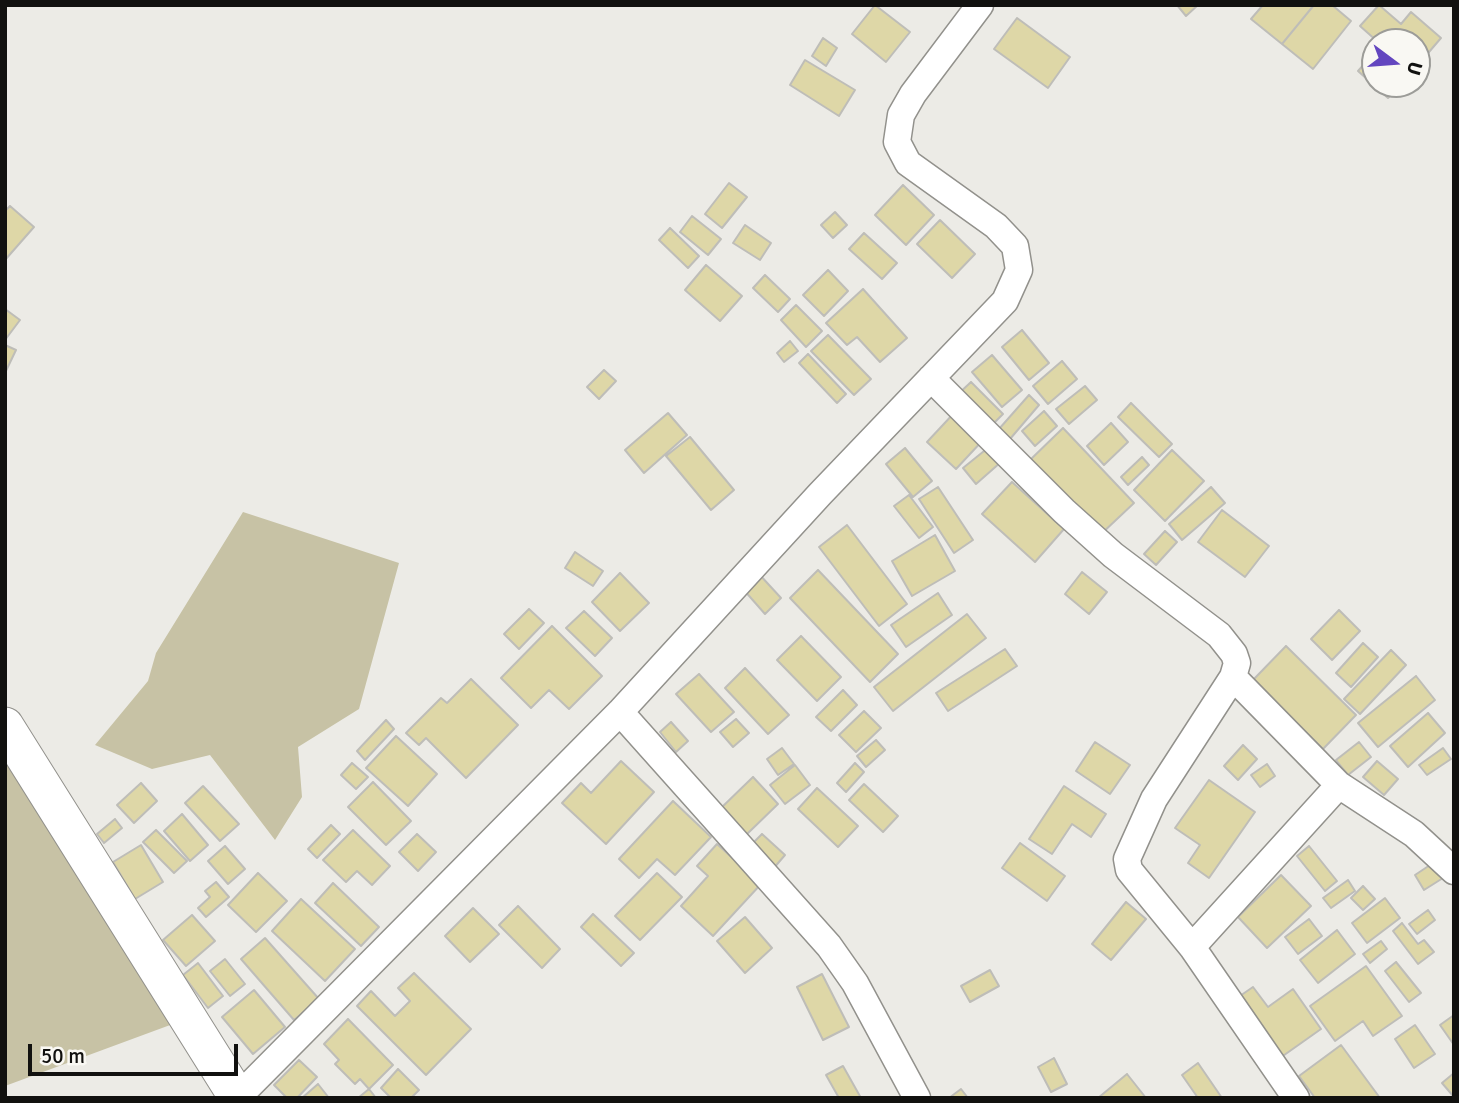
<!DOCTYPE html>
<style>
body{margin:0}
#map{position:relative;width:1459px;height:1103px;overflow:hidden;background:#ecebe6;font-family:Signika,sans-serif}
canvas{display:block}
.frame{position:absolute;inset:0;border:7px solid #11110f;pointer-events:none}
.north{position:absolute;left:1361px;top:28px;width:70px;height:70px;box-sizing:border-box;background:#f9f8f3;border:2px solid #9c9c98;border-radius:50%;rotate:106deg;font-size:19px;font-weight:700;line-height:28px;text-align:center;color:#11110f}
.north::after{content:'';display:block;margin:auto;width:24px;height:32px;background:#6346bf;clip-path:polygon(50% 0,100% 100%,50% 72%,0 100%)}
.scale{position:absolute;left:28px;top:1044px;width:210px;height:32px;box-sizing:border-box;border:4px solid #11110f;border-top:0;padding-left:9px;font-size:21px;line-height:24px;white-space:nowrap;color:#11110f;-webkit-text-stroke:5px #f9f8f3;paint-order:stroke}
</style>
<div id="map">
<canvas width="1459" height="1103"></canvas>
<div class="frame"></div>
<div class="north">U</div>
<div class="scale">50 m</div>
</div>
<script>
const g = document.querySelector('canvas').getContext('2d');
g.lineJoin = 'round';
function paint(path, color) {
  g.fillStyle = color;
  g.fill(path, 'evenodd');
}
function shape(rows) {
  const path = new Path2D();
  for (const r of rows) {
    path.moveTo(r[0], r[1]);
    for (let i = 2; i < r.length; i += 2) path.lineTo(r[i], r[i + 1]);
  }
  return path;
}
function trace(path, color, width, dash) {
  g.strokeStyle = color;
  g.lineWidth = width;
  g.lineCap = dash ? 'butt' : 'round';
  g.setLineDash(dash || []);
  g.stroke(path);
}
paint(shape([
 [243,512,399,563,359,709,298,747,302,797,275,840,210,755,152,769,95,745,148,681,156,653],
 [5,738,181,1021,5,1086]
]), '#c7c2a5');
const building = shape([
 [875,5,910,32,886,62,852,34,875,5],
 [1177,5,1198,5,1186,16,1177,5],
 [1263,5,1314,5,1282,44,1251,19,1263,5],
 [1314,5,1332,5,1351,21,1313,69,1282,44,1314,5],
 [1379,5,1401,24,1411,12,1441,38,1417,66,1417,42,1378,42,1360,26,1379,5],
 [1017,18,1070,57,1048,88,994,49,1017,18],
 [823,38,837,48,826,66,812,56,823,38],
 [1375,52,1375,84,1401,84,1388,98,1358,71,1375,52],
 [805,60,855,90,839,116,790,85,805,60],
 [729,183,747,197,722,228,705,214,729,183],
 [903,185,934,215,906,245,875,215,903,185],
 [10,206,34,227,5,260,5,211,10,206],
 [835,212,847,225,833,238,821,225,835,212],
 [692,216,721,239,708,255,680,232,692,216],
 [940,220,975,254,952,278,917,244,940,220],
 [745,225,771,243,760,260,733,243,745,225],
 [670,228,699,256,688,268,659,240,670,228],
 [864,233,897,263,882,279,849,249,864,233],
 [706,265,742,296,720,321,685,290,706,265],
 [828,270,848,291,824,316,803,295,828,270],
 [765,275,790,299,778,312,753,288,765,275],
 [863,289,907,338,880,362,857,337,847,345,826,323,863,289],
 [796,305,822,331,806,347,781,320,796,305],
 [5,309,20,320,5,340,5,309],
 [1022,330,1049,363,1029,380,1002,347,1022,330],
 [828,335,871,379,854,395,811,351,828,335],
 [790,341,798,351,784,362,777,353,790,341],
 [5,345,16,350,5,373,5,345],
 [808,354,846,394,837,403,799,363,808,354],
 [992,355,1022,390,1002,407,972,372,992,355],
 [1062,361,1077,379,1048,404,1033,386,1062,361],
 [604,370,616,381,599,399,587,387,604,370],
 [971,382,1003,414,987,430,955,397,971,382],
 [1085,386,1097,400,1069,424,1056,409,1085,386],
 [1029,395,1039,405,1010,439,999,429,1029,395],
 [1131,403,1172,444,1159,457,1118,417,1131,403],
 [1044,411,1057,426,1035,446,1022,431,1044,411],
 [955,412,984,439,956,469,927,442,955,412],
 [668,413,687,435,644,473,625,450,668,413],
 [1111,423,1128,442,1104,465,1087,446,1111,423],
 [1063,428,1134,503,1099,536,1029,461,1063,428],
 [690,437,734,490,711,510,666,456,690,437],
 [989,447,1001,462,976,484,963,468,989,447],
 [905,448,932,481,913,497,886,464,905,448],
 [1172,450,1204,481,1165,521,1134,490,1172,450],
 [1142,457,1149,465,1128,485,1121,477,1142,457],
 [1012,482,1064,529,1035,562,982,514,1012,482],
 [938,487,973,540,954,553,919,499,938,487],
 [1211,487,1225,503,1182,540,1169,524,1211,487],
 [909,495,933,527,919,538,894,506,909,495],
 [1222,510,1269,546,1245,577,1198,542,1222,510],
 [847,525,907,604,879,626,819,547,847,525],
 [1165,531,1177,542,1156,565,1144,554,1165,531],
 [935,535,955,571,912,596,892,561,935,535],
 [575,552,603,571,593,586,565,568,575,552],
 [818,570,898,654,870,682,790,598,818,570],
 [1082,572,1107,592,1089,614,1065,594,1082,572],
 [620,573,649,603,620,631,592,602,620,573],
 [759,574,781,598,765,614,743,589,759,574],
 [938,593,952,615,906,647,891,625,938,593],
 [529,609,544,623,519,649,504,634,529,609],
 [1339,610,1360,631,1332,660,1311,639,1339,610],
 [584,611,612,638,595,656,566,628,584,611],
 [967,614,986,638,893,711,874,687,967,614],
 [552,626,602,676,569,709,549,690,531,708,501,678,552,626],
 [801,636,841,677,817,701,777,660,801,636],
 [1363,643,1378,657,1351,687,1336,673,1363,643],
 [1286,646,1356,715,1323,749,1253,680,1286,646],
 [1005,649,1017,666,948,711,936,693,1005,649],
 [1391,650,1406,665,1360,714,1344,699,1391,650],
 [745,668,789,715,768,734,725,688,745,668],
 [699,674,734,712,711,732,676,694,699,674],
 [1416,676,1435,700,1378,747,1358,723,1416,676],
 [471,679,518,725,466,778,426,738,419,745,406,733,441,698,447,703,471,679],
 [843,690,857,705,831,731,816,717,843,690],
 [864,711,881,728,856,752,839,735,864,711],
 [1428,713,1445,733,1408,767,1390,746,1428,713],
 [736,719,749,733,733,747,720,732,736,719],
 [386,720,394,729,365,760,357,751,386,720],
 [671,722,688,741,676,752,660,732,671,722],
 [396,736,437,774,408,806,366,768,396,736],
 [876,740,885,750,866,767,857,756,876,740],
 [1095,742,1130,765,1110,794,1076,771,1095,742],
 [1359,742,1371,757,1348,775,1336,760,1359,742],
 [1243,745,1257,759,1238,780,1224,766,1243,745],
 [782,748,794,764,778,775,767,759,782,748],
 [1443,748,1451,759,1427,775,1419,765,1443,748],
 [621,761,654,792,606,844,562,803,581,783,591,793,621,761],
 [1377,761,1398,779,1384,795,1363,777,1377,761],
 [352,763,368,777,356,789,341,775,352,763],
 [855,763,864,772,846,792,837,783,855,763],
 [1267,764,1275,776,1260,787,1251,775,1267,764],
 [795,765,810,785,785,804,770,785,795,765],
 [753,777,778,804,746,835,720,809,753,777],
 [1209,780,1255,812,1209,878,1188,863,1200,845,1175,828,1209,780],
 [373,782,411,821,386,845,348,807,373,782],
 [141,783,157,801,134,823,117,805,141,783],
 [864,784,898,816,883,832,849,800,864,784],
 [203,786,239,824,220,841,185,803,203,786],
 [1064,786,1106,814,1091,837,1072,824,1052,854,1029,839,1064,786],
 [817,788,858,826,838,847,798,809,817,788],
 [673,801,711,837,675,875,657,859,639,878,619,859,673,801],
 [182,814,208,845,190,861,164,831,182,814],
 [115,819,122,828,104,843,97,834,115,819],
 [331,825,340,834,317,858,308,849,331,825],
 [156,830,187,861,174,873,143,842,156,830],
 [353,830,390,866,372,885,357,871,346,882,323,860,353,830],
 [417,834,436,852,418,871,399,852,417,834],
 [762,834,785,855,773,869,749,847,762,834],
 [1020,843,1065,876,1047,901,1002,868,1020,843],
 [717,844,761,884,713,936,681,906,708,876,697,866,717,844],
 [141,845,163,882,135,899,113,862,141,845],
 [225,846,245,869,228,884,208,861,225,846],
 [1309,846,1337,881,1325,891,1297,856,1309,846],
 [1433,863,1443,878,1424,890,1415,875,1433,863],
 [258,873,287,901,256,932,228,905,258,873],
 [657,873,682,897,640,940,615,916,657,873],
 [1281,875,1311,906,1267,948,1238,917,1281,875],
 [1348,880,1355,891,1331,908,1323,898,1348,880],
 [216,882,229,897,206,917,198,908,210,897,205,891,216,882],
 [333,883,379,927,361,946,315,903,333,883],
 [1363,886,1375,899,1363,910,1351,898,1363,886],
 [1385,898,1400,918,1367,943,1352,923,1385,898],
 [301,899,355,949,325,981,272,931,301,899],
 [1126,902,1146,919,1111,960,1092,944,1126,902],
 [518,906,560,949,542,968,499,925,518,906],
 [473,908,499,934,470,962,445,936,473,908],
 [1428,910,1435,920,1417,934,1409,924,1428,910],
 [593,914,634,953,621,966,581,927,593,914],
 [192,915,215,941,186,966,163,940,192,915],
 [745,917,772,948,745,973,717,941,745,917],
 [1309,919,1322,936,1298,954,1285,937,1309,919],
 [1402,923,1418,944,1424,940,1434,952,1418,964,1393,931,1402,923],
 [1337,930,1355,954,1318,983,1300,960,1337,930],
 [265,938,319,999,294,1020,241,959,265,938],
 [1381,941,1387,949,1370,963,1363,954,1381,941],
 [225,959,245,984,230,996,210,971,225,959],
 [1396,962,1421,993,1409,1002,1385,971,1396,962],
 [198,963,223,996,208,1008,183,975,198,963],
 [1366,966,1402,1016,1373,1036,1363,1021,1335,1041,1310,1006,1366,966],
 [990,970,999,986,970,1002,961,986,990,970],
 [414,973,471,1029,426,1075,357,1006,371,991,395,1016,410,1001,398,988,414,973],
 [822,974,849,1027,823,1040,797,987,822,974],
 [1253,987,1268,1007,1293,989,1321,1029,1280,1058,1237,998,1253,987],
 [254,990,285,1027,253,1054,222,1017,254,990],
 [1454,1015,1454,1045,1440,1025,1454,1015],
 [348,1019,393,1065,369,1089,360,1079,355,1084,335,1064,339,1060,324,1044,348,1019],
 [1415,1025,1435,1054,1414,1068,1395,1039,1415,1025],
 [1341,1045,1380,1098,1315,1098,1299,1076,1341,1045],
 [1054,1058,1067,1084,1051,1092,1038,1067,1054,1058],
 [299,1060,317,1077,297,1098,287,1098,274,1085,299,1060],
 [1198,1063,1222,1098,1198,1098,1182,1075,1198,1063],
 [843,1066,861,1098,839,1098,826,1075,843,1066],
 [398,1069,419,1090,411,1098,391,1098,381,1088,398,1069],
 [1454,1073,1454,1097,1442,1083,1454,1073],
 [1127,1074,1146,1098,1098,1098,1127,1074],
 [318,1084,329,1098,302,1098,318,1084],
 [369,1089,376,1098,358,1098,369,1089],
 [961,1089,968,1098,949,1098,961,1089]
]);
paint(building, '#ded7a7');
trace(building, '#bebdb8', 2);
const minor = shape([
 [931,378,1064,511,1113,555,1219,635,1234,654,1237,663,1233,677,1154,799,1127,859,1129,870,1192,947,1296,1098],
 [1233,677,1339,785,1414,834,1454,871],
 [620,712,829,946,855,983,917,1098],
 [1192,947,1339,785],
 [238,1097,620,712,820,494,1005,301,1019,270,1015,246,996,226,908,163,897,142,901,115,913,94,980,5]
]);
const secondary = shape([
 [5,726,238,1098]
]);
trace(minor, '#92918c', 29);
trace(secondary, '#92918c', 39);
trace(minor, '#fff', 26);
trace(secondary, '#fff', 37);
</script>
